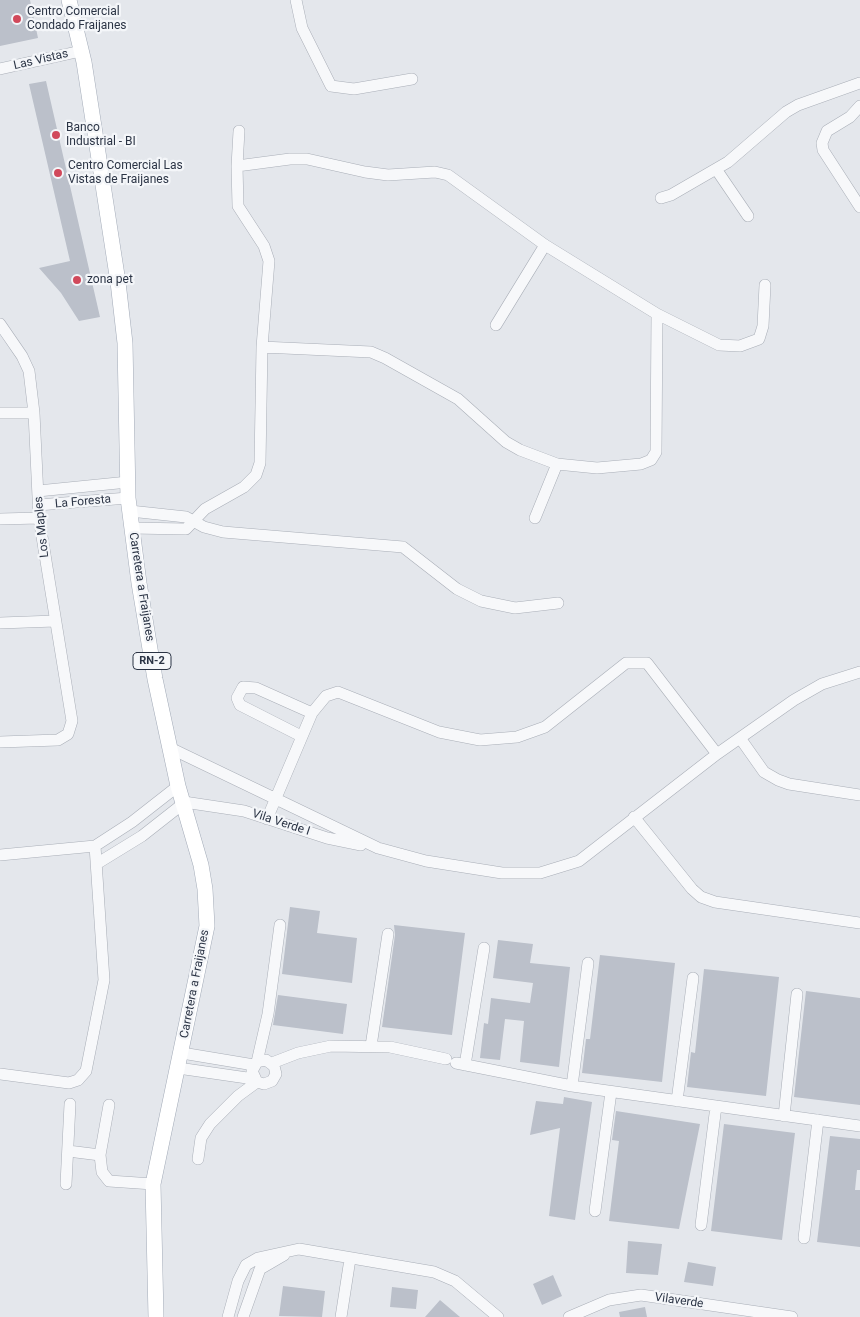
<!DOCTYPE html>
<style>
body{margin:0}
canvas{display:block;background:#e4e7ec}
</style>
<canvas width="860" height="1317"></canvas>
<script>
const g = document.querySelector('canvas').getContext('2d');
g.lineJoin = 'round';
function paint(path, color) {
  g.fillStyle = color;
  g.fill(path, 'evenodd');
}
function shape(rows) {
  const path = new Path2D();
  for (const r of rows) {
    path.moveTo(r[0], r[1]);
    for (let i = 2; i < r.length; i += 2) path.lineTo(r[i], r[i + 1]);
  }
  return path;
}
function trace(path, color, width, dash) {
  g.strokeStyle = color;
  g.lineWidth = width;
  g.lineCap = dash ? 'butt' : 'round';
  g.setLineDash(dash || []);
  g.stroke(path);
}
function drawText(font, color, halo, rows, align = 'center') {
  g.font = font + ' Roboto,sans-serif';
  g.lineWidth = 4.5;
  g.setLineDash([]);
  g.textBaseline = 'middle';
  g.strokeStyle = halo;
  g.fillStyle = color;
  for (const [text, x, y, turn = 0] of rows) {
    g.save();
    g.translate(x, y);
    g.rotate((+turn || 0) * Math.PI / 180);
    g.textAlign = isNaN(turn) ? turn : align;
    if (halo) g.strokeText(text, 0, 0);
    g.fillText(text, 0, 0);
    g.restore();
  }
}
paint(shape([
 [0,0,30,0,38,38,0,46],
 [46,81,100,317,79,321,61,293,39,268,70,261,29,84],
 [290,907,320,911,317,933,357,938,352,983,282,974],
 [394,925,465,933,452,1035,382,1027,395,935],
 [498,940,533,944,530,963,570,967,559,1067,520,1062,524,1021,505,1019,500,1060,480,1058,484,1023,488,1024,491,998,530,1003,533,983,493,978],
 [600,955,675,963,662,1082,582,1073,586,1039,590,1039],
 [704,969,779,977,766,1096,687,1087,691,1052,695,1053],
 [806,991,860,998,860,1105,794,1097],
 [278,995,347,1004,343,1034,273,1025],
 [564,1097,592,1102,575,1220,549,1216,560,1128,530,1135,536,1101,563,1104],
 [616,1111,700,1124,679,1229,609,1221,619,1141,612,1140],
 [724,1124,795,1133,782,1240,711,1231],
 [830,1136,860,1139,860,1170,857,1170,855,1190,860,1190,860,1247,817,1242],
 [628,1241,662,1244,658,1275,626,1273],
 [688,1262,716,1267,713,1286,684,1282],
 [553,1275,562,1296,542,1305,533,1284],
 [283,1286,325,1291,322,1317,279,1316],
 [392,1287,418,1290,416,1309,390,1307],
 [440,1300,460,1317,425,1317],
 [645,1307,647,1317,620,1317,619,1312]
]), '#bbc0ca');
const minor = shape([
 [296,0,302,28,331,86,354,89,412,79],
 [0,69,81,51],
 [860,106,850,117,827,131,822,143,823,150,860,207],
 [237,166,290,159,307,159,365,172,388,175,435,172,448,175,545,245,657,314,719,345,740,346,759,339,763,326,765,285],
 [716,169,748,216],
 [661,198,671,195,728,162,786,112,798,105,860,83],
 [0,324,22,356,29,371,34,413,39,518,72,721,68,734,58,740,0,742],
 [496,325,545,245],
 [262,347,371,352,385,358,458,399,506,442,520,450,557,464,597,468,641,464,651,460,656,452,657,314],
 [0,413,34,413],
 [38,491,128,482],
 [38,505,128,498],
 [130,511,186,517,204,527,223,532,403,547,457,589,481,601,515,608,558,603],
 [535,518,557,464],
 [0,519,39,518],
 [132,528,186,529,205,509,244,487,256,475,260,463,262,347,269,261,264,246,238,206,237,166,239,131],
 [0,623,55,621],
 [301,736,240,705,237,698,243,687,256,688,312,713],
 [740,738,764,772,778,780,789,784,860,795],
 [170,748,378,848,426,861,502,873,540,873,579,861,717,754,794,700,822,684,860,672],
 [184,802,244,811,327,838,361,845],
 [634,817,692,889,701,897,715,902,860,923],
 [267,819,312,713,326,696,338,692,439,732,480,740,517,737,545,727,626,663,647,663,717,754],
 [95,846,132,822,178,786],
 [0,855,95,846,104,980,86,1071,78,1080,69,1083,0,1074],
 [98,863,142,836,184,803],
 [371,1046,388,934],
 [182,1053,254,1065],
 [257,1062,266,1060,274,1066,276,1074,272,1081,264,1084,257,1082,252,1071,257,1062,268,1014,280,925],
 [272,1063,298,1053,331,1046,390,1047,446,1059],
 [456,1063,572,1086,860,1126],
 [465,1065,484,948],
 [178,1068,254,1079],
 [572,1086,588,963],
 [677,1101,693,978],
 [109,1105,100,1155,102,1172,109,1181,153,1184],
 [784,1116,797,994],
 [68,1151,100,1155],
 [198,1159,201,1138,210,1124,238,1096,257,1082],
 [66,1184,70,1104],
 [595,1211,611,1092],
 [701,1225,716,1106],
 [804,1238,818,1120],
 [228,1317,238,1281,246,1265,258,1258,299,1249,434,1272,455,1281,498,1317],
 [243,1317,260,1269,284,1255],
 [341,1317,350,1259],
 [569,1317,609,1300,641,1295,792,1317]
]);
const major = shape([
 [69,0,84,62,118,282,125,343,128,498,139,583,155,679,178,786,201,865,205,889,207,926,153,1184,156,1317]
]);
trace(minor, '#a9aeb7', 12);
trace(major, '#a3abb8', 16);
trace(minor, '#f7f8fa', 11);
trace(major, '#fff', 15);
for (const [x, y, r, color] of [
 [17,19,5,"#d1495b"],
 [56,135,5,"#d1495b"],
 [58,173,5,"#d1495b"],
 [77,280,5,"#d1495b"]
]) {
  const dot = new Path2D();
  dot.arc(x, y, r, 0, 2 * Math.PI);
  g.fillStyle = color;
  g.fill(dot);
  trace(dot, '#f4f6f9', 2);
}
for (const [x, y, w] of [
 [152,661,38]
]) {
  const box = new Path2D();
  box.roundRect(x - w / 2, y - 8.5, w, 17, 4);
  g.fillStyle = '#f4f6f9';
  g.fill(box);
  trace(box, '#2b3445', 1);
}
drawText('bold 11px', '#2b3445', null, [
 ["RN-2",152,661]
]);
drawText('12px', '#2b3445', '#f4f6f9', [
 ["Centro Comercial",27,12],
 ["Condado Fraijanes",27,26],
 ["Banco",66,128],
 ["Industrial - BI",66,142],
 ["Centro Comercial Las",68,166],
 ["Vistas de Fraijanes",68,180],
 ["zona pet",87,280]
], 'left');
drawText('12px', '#2b3445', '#f4f6f9', [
 ["Las Vistas",41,60,-13],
 ["La Foresta",83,502,-5],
 ["Los Maples",42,527,-96],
 ["Carretera a Fraijanes",141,587,81],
 ["Vila Verde I",281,823,18],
 ["Carretera a Fraijanes",195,984,-79],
 ["Vilaverde",679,1301,8]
]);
</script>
